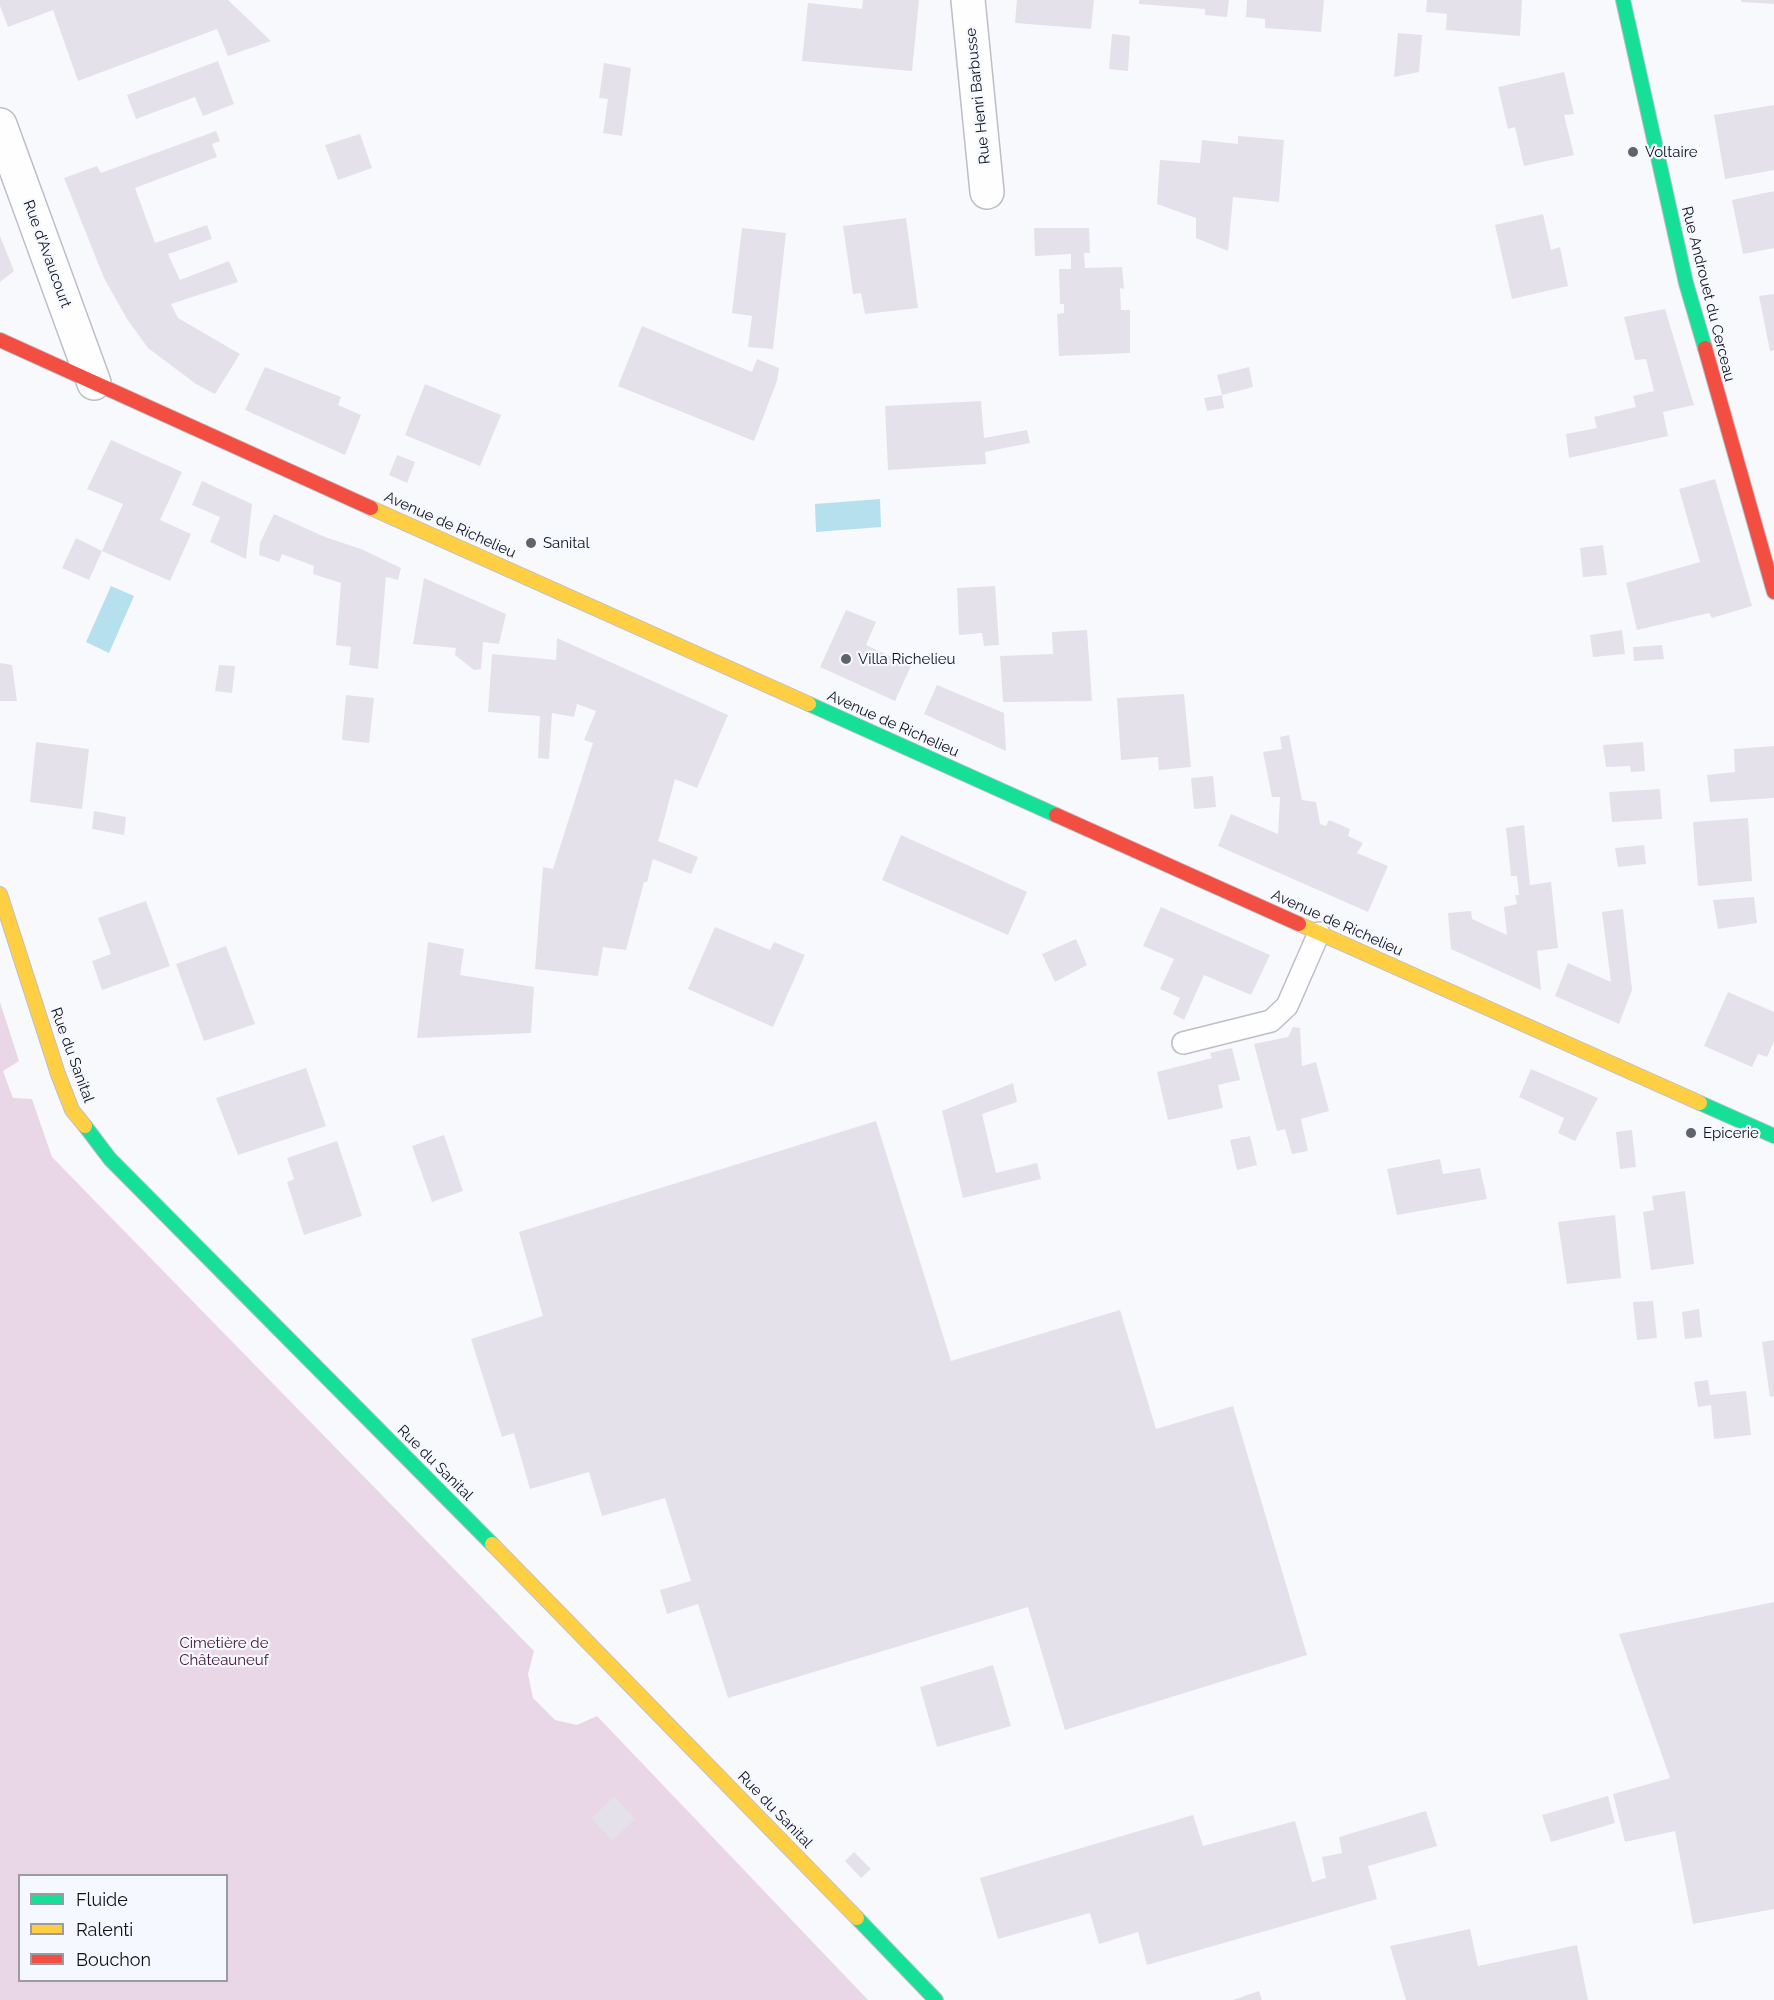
<!DOCTYPE html>
<meta charset="utf-8">
<style>
body{margin:0}
#map{position:relative;width:1774px;height:2000px;overflow:hidden;background:#f8f9fd;font-family:Raleway,sans-serif}
canvas{display:block}
.legend{position:absolute;left:18px;top:1874px;width:210px;height:108px;box-sizing:border-box;background:#f6f8ff;border:2px solid #9a9ca5;margin:0;padding:8px 10px;list-style:none;font-size:18px;color:#10121e}
.legend li{display:flex;align-items:center;gap:12px;height:30px}
.legend b{width:30px;border:2px solid #9a9ca5}
</style>
<div id="map">
<canvas width="1774" height="2000"></canvas>
<ul class="legend">
<li><b style="height:8px;background:#16e098"></b>Fluide</li>
<li><b style="height:8px;background:#ffcf43"></b>Ralenti</li>
<li><b style="height:8px;background:#f24e42"></b>Bouchon</li>
</ul>
</div>
<script>
const g = document.querySelector('canvas').getContext('2d');
g.lineJoin = 'round';
function paint(path, color) {
  g.fillStyle = color;
  g.fill(path, 'evenodd');
}
function shape(rows) {
  const path = new Path2D();
  for (const r of rows) {
    path.moveTo(r[0], r[1]);
    for (let i = 2; i < r.length; i += 2) path.lineTo(r[i], r[i + 1]);
  }
  return path;
}
function trace(path, color, width, dash) {
  g.strokeStyle = color;
  g.lineWidth = width;
  g.lineCap = dash ? 'butt' : 'round';
  g.setLineDash(dash || []);
  g.stroke(path);
}
function drawText(font, color, halo, rows, align = 'center') {
  g.font = font + ' Raleway,sans-serif';
  g.lineWidth = 4.5;
  g.setLineDash([]);
  g.textBaseline = 'middle';
  g.strokeStyle = halo;
  g.fillStyle = color;
  for (const [text, x, y, turn = 0] of rows) {
    g.save();
    g.translate(x, y);
    g.rotate((+turn || 0) * Math.PI / 180);
    g.textAlign = isNaN(turn) ? turn : align;
    if (halo) g.strokeText(text, 0, 0);
    g.fillText(text, 0, 0);
    g.restore();
  }
}
paint(shape([
 [0,1002,19,1061,3,1071,8,1085,13,1098,32,1099,52,1157,534,1651,528,1674,533,1698,555,1720,577,1725,597,1716,868,2000,0,2000],
 [20,1876,226,1876,226,1980,20,1980]
]), '#e9d7e7');
paint(shape([
 [880,499,881,527,816,532,815,504],
 [111,586,134,596,109,653,86,642]
]), '#b6e0ee');
paint(shape([
 [0,0,228,0,271,41,228,56,217,29,78,81,53,10,8,27,0,6],
 [863,0,919,0,912,71,802,61,808,3,862,9],
 [1017,0,1094,0,1091,29,1015,23],
 [1139,0,1229,0,1227,17,1205,15,1205,9,1139,4],
 [1247,0,1324,0,1321,32,1265,28,1265,19,1246,17],
 [1427,0,1522,0,1520,36,1446,30,1447,14,1426,12],
 [1741,0,1774,0,1774,4,1741,2],
 [1398,33,1422,35,1419,72,1394,77],
 [1112,34,1130,36,1128,71,1109,69],
 [218,61,234,104,203,116,195,97,136,119,127,95],
 [604,63,631,68,622,136,603,133,608,99,599,98],
 [1564,72,1574,114,1564,115,1574,155,1524,166,1515,127,1508,129,1498,87],
 [1774,105,1774,170,1725,179,1714,115],
 [216,131,220,141,212,144,217,157,135,188,155,243,207,225,212,239,168,254,180,280,229,261,238,282,171,304,178,318,240,354,215,394,196,384,148,348,127,319,104,278,64,178,97,166,101,173],
 [360,134,372,168,338,180,325,145],
 [1238,136,1284,140,1279,202,1233,197,1228,251,1196,238,1196,218,1157,204,1160,160,1200,163,1202,140,1238,144],
 [1774,191,1774,248,1743,254,1732,200],
 [1543,214,1551,250,1560,247,1568,286,1512,299,1495,225],
 [906,218,918,308,865,314,861,293,853,294,843,226],
 [742,228,786,233,773,349,748,347,752,316,732,313],
 [1034,228,1089,228,1090,253,1084,253,1085,268,1122,267,1124,289,1120,288,1121,310,1130,310,1130,353,1059,356,1057,314,1064,313,1064,304,1060,304,1059,269,1071,269,1071,254,1035,256],
 [0,236,14,271,0,282],
 [1774,294,1774,350,1770,351,1759,296],
 [1665,309,1694,405,1663,412,1668,436,1569,458,1566,434,1597,428,1594,417,1636,407,1633,396,1654,391,1646,359,1635,360,1624,317],
 [642,326,752,372,757,359,779,368,777,381,754,441,618,386],
 [265,367,341,397,338,405,361,415,345,455,245,410],
 [1249,367,1253,387,1222,395,1217,375],
 [425,384,501,415,480,466,405,435],
 [1222,395,1224,408,1207,411,1204,398],
 [981,401,984,438,1027,430,1030,443,985,452,986,464,888,470,885,406],
 [111,440,182,472,160,520,191,534,170,581,102,551,123,504,87,489],
 [397,455,415,462,407,483,389,475],
 [1715,479,1752,606,1712,618,1709,613,1637,630,1626,583,1700,562,1679,489],
 [202,481,252,504,246,559,210,542,220,517,192,505],
 [274,514,325,537,361,549,401,568,398,580,386,577,378,669,349,665,351,647,336,645,341,583,313,574,314,566,282,554,279,562,259,555,260,543],
 [76,538,102,551,89,580,62,568],
 [1603,545,1607,575,1583,577,1580,548],
 [424,578,506,614,499,644,483,642,481,669,474,670,455,655,456,648,413,644],
 [995,586,999,645,984,646,982,633,959,635,957,588],
 [846,610,876,622,866,645,911,666,895,701,820,667],
 [1087,630,1092,701,1003,702,1000,656,1053,654,1052,632],
 [1622,630,1625,654,1593,657,1590,635],
 [557,638,728,715,697,788,675,779,660,835,658,841,698,857,691,874,653,859,647,882,644,882,626,950,603,947,598,976,535,969,543,867,553,869,593,743,584,740,596,711,577,704,574,717,552,713,549,759,538,758,540,716,488,712,492,654,556,660],
 [1662,645,1664,659,1634,661,1633,647],
 [0,663,12,665,17,701,0,701],
 [219,665,235,666,232,693,215,691],
 [937,685,1004,713,1006,751,924,714],
 [1184,694,1191,767,1159,770,1158,757,1121,760,1117,698],
 [346,695,374,698,369,743,342,740],
 [1289,735,1302,800,1316,802,1320,824,1326,826,1329,820,1350,829,1348,836,1363,843,1357,853,1388,866,1368,912,1218,846,1231,814,1278,834,1280,797,1272,797,1263,752,1282,749,1280,737],
 [36,742,89,749,82,809,30,802],
 [1643,742,1645,771,1631,772,1630,766,1606,767,1603,745],
 [1774,746,1774,798,1710,802,1707,775,1735,772,1734,749],
 [1213,776,1216,807,1194,809,1191,778],
 [1660,789,1662,819,1612,822,1609,792],
 [94,811,126,817,124,835,92,829],
 [1748,818,1752,881,1698,886,1693,822],
 [1524,825,1530,885,1551,882,1558,948,1537,951,1541,990,1451,949,1448,913,1471,911,1472,919,1507,935,1504,907,1517,904,1515,895,1519,895,1517,876,1511,876,1506,828],
 [901,835,1027,892,1008,935,882,880],
 [1644,845,1646,864,1618,867,1615,848],
 [1754,897,1757,923,1718,929,1713,900],
 [146,901,170,966,102,990,92,961,111,954,98,918],
 [1161,907,1270,955,1251,995,1204,975,1184,1020,1173,1014,1180,998,1160,989,1174,959,1143,946],
 [1623,909,1632,990,1619,1024,1555,996,1568,963,1611,982,1602,912],
 [715,927,770,950,774,942,805,955,773,1027,688,989],
 [1076,939,1087,965,1055,982,1042,954],
 [428,942,464,949,460,975,534,987,531,1033,417,1038],
 [226,946,255,1024,204,1041,176,964],
 [1728,992,1774,1012,1774,1041,1767,1057,1758,1054,1752,1067,1704,1046],
 [1293,1027,1300,1028,1302,1066,1316,1062,1329,1111,1301,1119,1308,1151,1292,1154,1285,1129,1277,1131,1254,1044,1288,1037],
 [1232,1048,1240,1080,1218,1085,1223,1108,1168,1120,1157,1072,1212,1058,1210,1053],
 [306,1068,326,1126,238,1155,216,1098],
 [1531,1069,1598,1098,1575,1141,1558,1133,1564,1118,1519,1097],
 [1013,1083,1017,1102,982,1114,996,1173,1037,1163,1041,1179,963,1198,942,1111],
 [876,1121,951,1361,1120,1310,1156,1429,1233,1406,1307,1655,1065,1730,1028,1607,728,1698,698,1604,667,1614,660,1590,691,1581,665,1498,602,1516,589,1472,530,1489,514,1433,502,1437,471,1339,543,1316,519,1232],
 [1632,1130,1636,1167,1620,1169,1616,1132],
 [444,1135,463,1191,432,1202,412,1146],
 [1250,1136,1257,1165,1237,1170,1230,1140],
 [337,1141,362,1216,304,1235,287,1182,294,1179,287,1158],
 [1440,1159,1443,1174,1480,1168,1487,1199,1397,1215,1387,1169],
 [1685,1191,1694,1264,1651,1270,1643,1212,1654,1210,1652,1196],
 [1615,1215,1621,1278,1567,1284,1558,1222],
 [1653,1301,1657,1338,1637,1340,1633,1302],
 [1699,1309,1702,1337,1685,1339,1682,1312],
 [1774,1340,1774,1396,1770,1397,1762,1342],
 [1708,1380,1710,1395,1746,1391,1751,1435,1714,1439,1711,1405,1698,1407,1694,1382],
 [1774,1602,1774,1909,1693,1924,1675,1831,1625,1842,1613,1794,1670,1778,1619,1634],
 [993,1665,1011,1726,937,1747,920,1687],
 [614,1796,635,1819,612,1841,592,1818],
 [1608,1796,1615,1823,1551,1842,1542,1815],
 [1426,1811,1437,1846,1368,1866,1377,1899,1147,1965,1138,1932,1099,1944,1090,1913,998,1939,980,1878,1193,1815,1203,1846,1295,1821,1312,1882,1326,1878,1322,1857,1342,1853,1339,1837],
 [854,1852,871,1869,861,1878,845,1861],
 [1470,1929,1478,1966,1577,1945,1588,2000,1406,2000,1390,1946],
 [1259,1991,1262,2000,1233,2000]
]), '#e4e1ea');
const lane = shape([
 [1183,1043,1271,1021,1287,1006,1319,933]
]);
const street = shape([
 [968,0,987,192],
 [0,125,94,383]
]);
const fast = shape([
 [1623,0,1686,283,1705,348],
 [809,704,1056,815],
 [1700,1103,1774,1136],
 [85,1126,110,1159,492,1544],
 [857,1918,936,2000]
]);
const slow = shape([
 [371,508,809,704],
 [0,894,58,1074,72,1110,85,1126],
 [1299,924,1700,1103],
 [492,1544,857,1918]
]);
const jam = shape([
 [0,340,371,508],
 [1705,348,1774,592],
 [1056,815,1299,924]
]);
trace(lane, '#bdbec7', 24);
trace(street, '#bdbec7', 36);
trace(fast, '#bdbec7', 16);
trace(slow, '#bdbec7', 16);
trace(jam, '#bdbec7', 16);
trace(lane, '#fefeff', 21);
trace(street, '#fefeff', 33);
trace(fast, '#16e098', 14);
trace(slow, '#ffcf43', 14);
trace(jam, '#f24e42', 14);
for (const [x, y, r, color] of [
 [1633,152,6,"#61636c"],
 [531,543,6,"#61636c"],
 [846,659,6,"#61636c"],
 [1691,1133,6,"#61636c"]
]) {
  const dot = new Path2D();
  dot.arc(x, y, r, 0, 2 * Math.PI);
  g.fillStyle = color;
  g.fill(dot);
  trace(dot, '#f6f8ff', 2);
}
drawText('15px', '#10121e', '#f6f8ff', [
 ["Rue Henri Barbusse",978,96,-96],
 ["Rue d'Avaucourt",47,254,70],
 ["Rue Androuet du Cerceau",1708,294,76],
 ["Avenue de Richelieu",450,525,24],
 ["Avenue de Richelieu",893,724,24],
 ["Avenue de Richelieu",1337,923,24],
 ["Rue du Sanital",72,1055,70],
 ["Rue du Sanital",435,1463,45],
 ["Rue du Sanital",775,1810,46]
]);
drawText('15px', '#10121e', '#f6f8ff', [
 ["Voltaire",1645,152],
 ["Sanital",543,543],
 ["Villa Richelieu",858,659],
 ["Epicerie",1703,1133]
], 'left');
drawText('15px', '#43113d', '#f6f8ff', [
 ["Cimetière de",224,1643],
 ["Châteauneuf",224,1660]
]);
</script>
